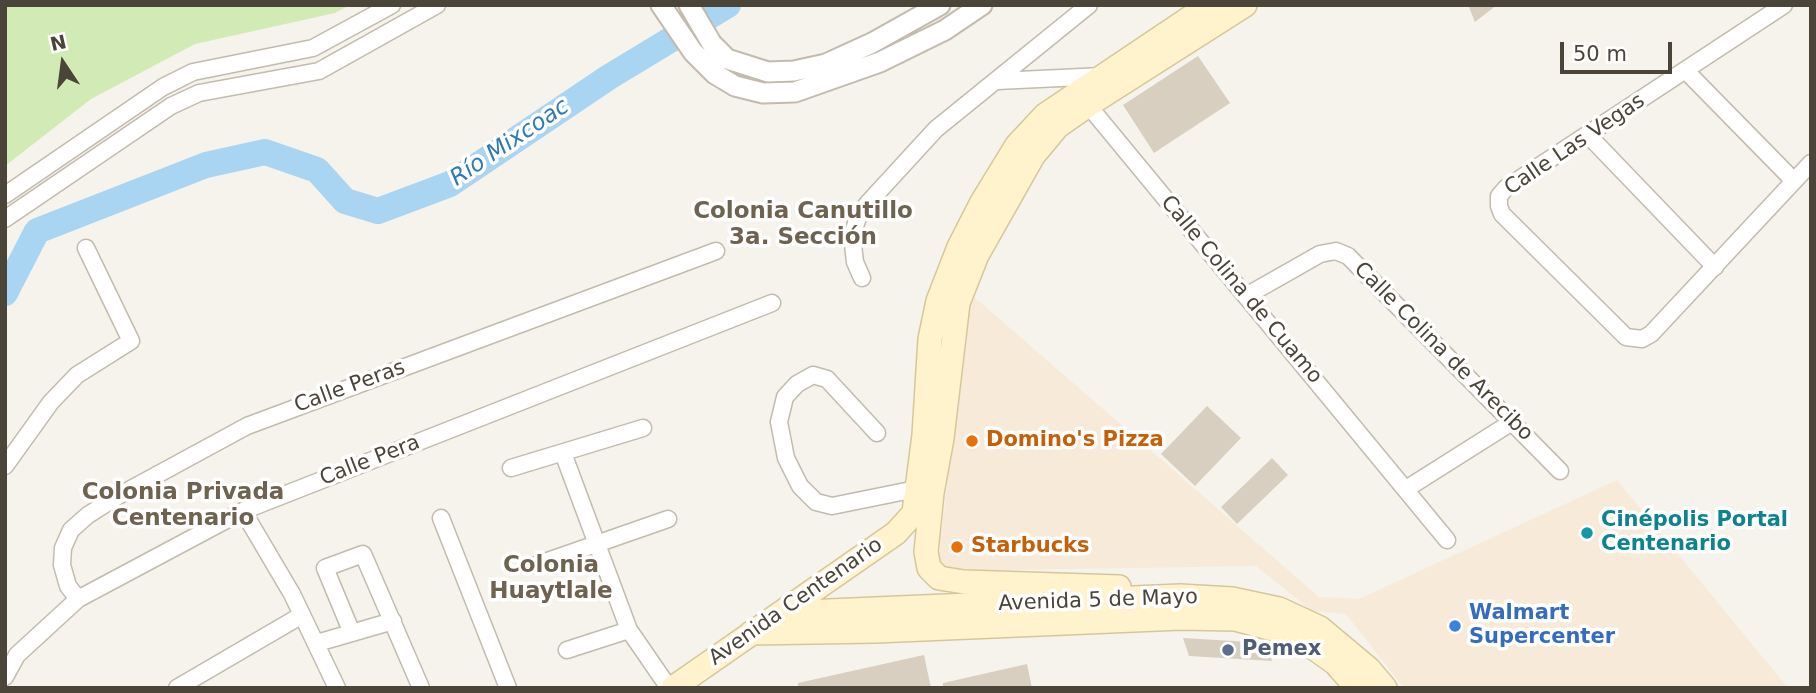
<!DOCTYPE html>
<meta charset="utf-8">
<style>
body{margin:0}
#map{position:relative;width:1816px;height:693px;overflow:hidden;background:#f6f3ec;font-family:"DejaVu Sans",sans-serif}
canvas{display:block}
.frame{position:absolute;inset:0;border:7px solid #4b4439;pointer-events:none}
.north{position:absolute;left:28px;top:28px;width:70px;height:70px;-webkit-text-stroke:5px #fff;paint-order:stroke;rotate:347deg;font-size:19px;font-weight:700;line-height:28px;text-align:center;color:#4b4439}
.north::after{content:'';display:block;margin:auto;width:24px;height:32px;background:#4b4439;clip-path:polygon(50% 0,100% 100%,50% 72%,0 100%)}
.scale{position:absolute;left:1560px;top:42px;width:112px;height:32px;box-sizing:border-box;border:4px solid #4b4439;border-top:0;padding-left:9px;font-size:21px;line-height:24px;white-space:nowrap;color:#4b4439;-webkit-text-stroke:5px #fff;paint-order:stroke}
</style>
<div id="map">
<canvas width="1816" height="693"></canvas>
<div class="frame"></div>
<div class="north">N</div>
<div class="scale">50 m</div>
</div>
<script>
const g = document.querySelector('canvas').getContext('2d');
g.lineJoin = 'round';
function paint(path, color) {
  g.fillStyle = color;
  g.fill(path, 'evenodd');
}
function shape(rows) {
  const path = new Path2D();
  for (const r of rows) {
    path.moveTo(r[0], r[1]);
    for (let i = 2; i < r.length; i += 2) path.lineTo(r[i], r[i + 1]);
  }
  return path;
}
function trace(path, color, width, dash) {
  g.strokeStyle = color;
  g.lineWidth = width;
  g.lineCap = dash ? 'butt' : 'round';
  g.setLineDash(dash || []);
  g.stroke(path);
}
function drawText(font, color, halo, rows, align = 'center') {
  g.font = font + ' "DejaVu Sans",sans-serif';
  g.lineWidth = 7;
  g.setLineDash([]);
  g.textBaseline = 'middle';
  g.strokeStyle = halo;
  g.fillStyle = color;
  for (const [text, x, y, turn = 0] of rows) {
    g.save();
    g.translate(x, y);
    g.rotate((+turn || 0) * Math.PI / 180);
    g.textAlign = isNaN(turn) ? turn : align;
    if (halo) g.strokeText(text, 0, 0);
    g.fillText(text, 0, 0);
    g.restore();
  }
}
paint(shape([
 [972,295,1319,597,1359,599,1617,480,1788,688,1404,688,1346,614,1312,611,1256,566,946,571,940,563,940,545,956,404]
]), '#f7ead8');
paint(shape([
 [5,5,350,5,335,13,195,44,91,99,5,166]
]), '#d2eab5');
trace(shape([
 [5,293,37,231,206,165,265,152,317,170,345,201,378,211,450,184,609,77,728,5]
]), '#a9d4f2', 26);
paint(shape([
 [1468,5,1497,5,1475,22],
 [1198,56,1230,103,1154,153,1123,105],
 [1207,406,1241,438,1195,486,1161,454],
 [1272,458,1288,475,1237,524,1221,507],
 [1183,638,1267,643,1272,661,1189,656],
 [924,655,931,688,798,688,798,683],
 [1027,664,1032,688,943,688,943,683]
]), '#d8cfc1');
const minor = shape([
 [1784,5,1506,188,1499,196,1499,206,1502,214,1626,337,1642,339,1651,334,1811,163],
 [1687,72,1794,181],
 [997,81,1103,76],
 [1083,99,1447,540],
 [1588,135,1715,267],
 [5,195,163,87,193,72,313,48,392,5],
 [5,219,171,106,199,93,319,71,437,5],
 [862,278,855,262,852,236,859,214,868,203,936,129,1089,5],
 [1246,296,1320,254,1336,251,1348,256,1560,471],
 [877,433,827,379,813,375,797,384,785,397,779,422,786,458,800,486,816,502,832,506,916,489,926,492],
 [563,453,629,630,669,688],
 [5,466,51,402,77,375,131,341,86,248],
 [511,468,643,428],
 [1406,489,1512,422],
 [243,511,292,594,337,688],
 [441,518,508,688],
 [536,565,668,519],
 [78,599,68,586,62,565,63,548,71,530,88,515,118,496,247,426,716,251],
 [352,633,325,568,363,554,421,688],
 [317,643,393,621],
 [567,650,629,630],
 [5,677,17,655,78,599,243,511,772,303],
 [177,688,302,615]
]);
const tertiary = shape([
 [661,5,693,52,715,74,735,86,763,93,795,92,880,62,945,30,982,5],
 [689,5,712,44,727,59,768,72,794,71,826,64,872,43,940,5]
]);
const secondary = shape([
 [932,493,926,552,929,568,939,578,964,582,1119,587],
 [914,512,924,435,930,339,938,301,959,247,982,202,1017,145,1045,115,1209,5],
 [782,613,1180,596,1232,599,1279,609,1320,628,1369,669,1385,688],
 [751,633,876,631,1181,618,1235,619,1291,634,1304,641,1335,663,1357,688],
 [673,688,896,533,932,493,942,438,958,303,977,255,1033,156,1058,126,1088,105,1245,5]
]);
trace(minor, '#c2bbae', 19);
trace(tertiary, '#c2bbae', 23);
trace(secondary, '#d6c79b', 26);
trace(minor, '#fff', 16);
trace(tertiary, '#fff', 19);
trace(secondary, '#fff3cd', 23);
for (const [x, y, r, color] of [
 [972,441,7,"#e8710a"],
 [1587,533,7,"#0f9aa8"],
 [957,547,7,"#e8710a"],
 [1455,626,7,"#3f7fe0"],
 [1228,650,7,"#5c6f8a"]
]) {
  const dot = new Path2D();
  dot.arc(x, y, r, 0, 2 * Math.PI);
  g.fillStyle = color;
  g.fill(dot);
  trace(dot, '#fff', 2.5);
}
drawText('21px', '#4b4439', '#fff', [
 ["Calle Las Vegas",1575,145,-34],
 ["Calle Colina de Cuamo",1241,290,50],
 ["Calle Colina de Arecibo",1443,352,45],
 ["Calle Peras",350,387,-20],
 ["Calle Pera",370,461,-21],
 ["Avenida 5 de Mayo",1098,601,-2],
 ["Avenida Centenario",796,602,-35]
]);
drawText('bold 21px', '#c56008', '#fff', [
 ["Domino's Pizza",986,441],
 ["Starbucks",971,547]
], 'left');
drawText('bold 21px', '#0d838f', '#fff', [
 ["Cinépolis Portal",1601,521],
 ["Centenario",1601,545]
], 'left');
drawText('bold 21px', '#366cbe', '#fff', [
 ["Walmart",1469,614],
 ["Supercenter",1469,638]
], 'left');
drawText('bold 21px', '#4e5e75', '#fff', [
 ["Pemex",1242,650]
], 'left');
drawText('italic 23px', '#2e7ab2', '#fff', [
 ["Río Mixcoac",510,143,-34]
]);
drawText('bold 23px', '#6e6250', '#fff', [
 ["Colonia Canutillo",803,212],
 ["3a. Sección",803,238],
 ["Colonia Privada",183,493],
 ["Centenario",183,519],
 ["Colonia",551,566],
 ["Huaytlale",551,592]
]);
</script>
